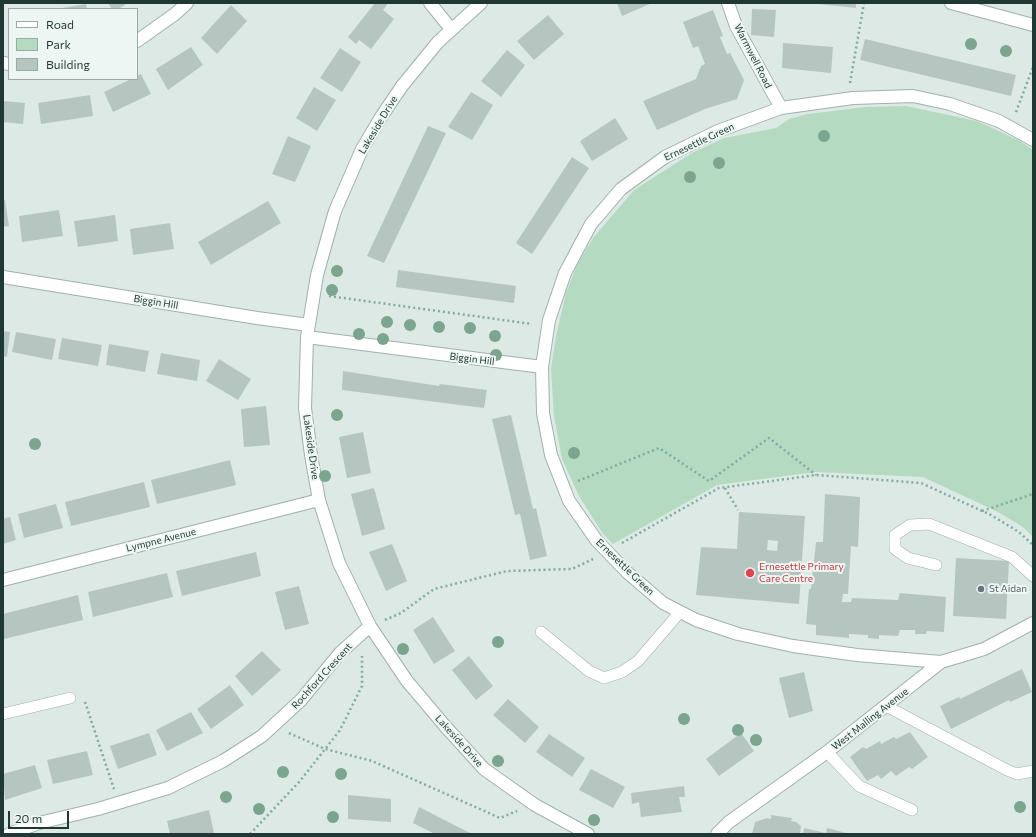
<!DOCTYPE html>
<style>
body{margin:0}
#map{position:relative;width:1036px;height:837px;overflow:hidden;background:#dde9e4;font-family:Commissioner,sans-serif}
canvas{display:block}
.frame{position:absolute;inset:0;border:4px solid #1f3833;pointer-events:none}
.legend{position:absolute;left:8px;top:8px;width:130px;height:72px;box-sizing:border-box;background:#edf6f2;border:1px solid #9baaa6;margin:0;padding:5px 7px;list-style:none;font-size:12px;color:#1f3833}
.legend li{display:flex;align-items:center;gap:8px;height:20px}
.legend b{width:20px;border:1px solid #9baaa6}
.scale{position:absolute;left:8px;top:811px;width:61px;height:18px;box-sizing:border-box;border:2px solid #1f3833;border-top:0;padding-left:5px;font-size:12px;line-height:14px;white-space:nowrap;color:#1f3833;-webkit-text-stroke:3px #edf6f2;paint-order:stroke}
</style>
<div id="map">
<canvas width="1036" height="837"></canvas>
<div class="frame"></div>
<ul class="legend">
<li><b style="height:5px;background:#fff"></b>Road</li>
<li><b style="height:11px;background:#b5dac2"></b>Park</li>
<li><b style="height:11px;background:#b5c6c0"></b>Building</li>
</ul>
<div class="scale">20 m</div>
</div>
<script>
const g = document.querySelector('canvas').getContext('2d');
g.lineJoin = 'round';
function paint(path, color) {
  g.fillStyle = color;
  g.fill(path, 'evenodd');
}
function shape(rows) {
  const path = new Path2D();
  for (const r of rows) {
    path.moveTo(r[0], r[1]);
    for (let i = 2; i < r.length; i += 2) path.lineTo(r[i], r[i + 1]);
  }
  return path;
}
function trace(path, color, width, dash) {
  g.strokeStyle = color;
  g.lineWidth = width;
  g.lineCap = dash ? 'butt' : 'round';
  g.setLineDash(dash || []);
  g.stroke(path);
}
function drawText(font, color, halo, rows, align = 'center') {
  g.font = font + ' Commissioner,sans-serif';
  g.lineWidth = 4;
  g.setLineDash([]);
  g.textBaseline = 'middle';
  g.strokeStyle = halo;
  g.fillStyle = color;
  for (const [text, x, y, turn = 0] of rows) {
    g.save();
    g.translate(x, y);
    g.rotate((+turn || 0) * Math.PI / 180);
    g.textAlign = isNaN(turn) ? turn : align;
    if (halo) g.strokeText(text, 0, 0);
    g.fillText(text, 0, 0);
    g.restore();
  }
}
paint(shape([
 [906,106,977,121,1018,140,1033,150,1033,537,1023,527,998,512,923,477,816,472,717,485,613,544,603,534,579,496,562,459,554,416,551,369,556,336,566,293,577,265,593,238,634,190,692,153,724,138,776,128,789,119,808,114,865,107]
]), '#b5dac2');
paint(shape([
 [108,3,127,3,119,9,112,9],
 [375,3,385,3,387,5,383,10,394,19,371,49,359,40,356,44,348,37],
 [617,3,652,3,622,16],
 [809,3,856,3,856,8],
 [86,4,87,9,62,9,62,8],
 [231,5,247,21,217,54,201,38],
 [752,9,776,10,774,37,751,35],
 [713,10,723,36,720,37,727,54,730,53,744,80,737,99,705,109,657,130,643,101,696,79,701,66,705,64,698,46,693,48,683,22],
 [548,15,564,34,534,60,517,41],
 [865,39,1016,75,1011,96,860,60],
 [783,43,833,47,831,73,782,68],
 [191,47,203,65,168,90,156,69],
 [340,48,361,62,342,92,320,78],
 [507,50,525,65,501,97,481,81],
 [141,74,151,94,113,112,104,92,131,79,137,79,137,76],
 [314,87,336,100,317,131,296,118],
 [471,92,493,105,472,140,448,127],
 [90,95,93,116,41,124,38,103],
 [3,101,25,103,23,124,3,122],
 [615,118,628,139,592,161,580,141],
 [428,126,446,133,384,263,367,256],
 [288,136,311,146,295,182,272,174],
 [572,157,589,168,532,254,516,243],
 [3,200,5,200,9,226,3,227],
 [268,201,281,223,211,265,198,242],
 [59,210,63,236,22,242,19,216],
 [115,215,118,241,78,247,74,221],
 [170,223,174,249,133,255,130,229],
 [398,270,516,286,514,303,396,287],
 [3,331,10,332,7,357,3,356],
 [16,332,56,339,52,360,12,352],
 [62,338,102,345,98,366,58,359],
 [109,344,149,351,145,372,106,365],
 [161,353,200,360,197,381,157,374],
 [219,359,251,379,238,400,206,381],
 [343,371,439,386,440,384,487,390,484,408,342,390],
 [266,406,270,445,244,447,241,409],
 [511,415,533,509,536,508,547,556,530,560,520,514,515,515,492,419],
 [363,432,371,473,347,478,339,437],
 [230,460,236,485,157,504,151,480],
 [144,482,150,507,71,526,65,502],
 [374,488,385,529,362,536,351,494],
 [825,494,860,497,858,547,851,546,848,594,843,594,842,602,851,602,852,598,898,600,900,593,946,597,944,632,927,631,926,634,915,634,915,630,900,630,898,636,879,635,879,639,868,638,868,635,849,634,849,638,816,635,816,625,806,624,809,589,811,589,816,542,823,542],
 [56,504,63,528,24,538,18,514],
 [739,512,805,516,799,604,696,595,701,547,737,549],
 [768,540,778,541,777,551,767,550],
 [10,517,16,540,3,544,3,519],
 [392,544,407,581,386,591,369,552],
 [256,552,261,576,182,596,176,571],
 [956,558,1009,561,1006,619,953,616],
 [167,573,173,597,93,617,88,592],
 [299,586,309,624,285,630,275,592],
 [78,595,83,620,4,639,3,614],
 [433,617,455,651,434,664,413,630],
 [262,651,281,670,252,696,235,676],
 [469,656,493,686,476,700,452,670],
 [1022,669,1032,692,1010,702,1009,700,951,729,940,706,959,697,960,699],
 [804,672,813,711,789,718,779,678],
 [230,685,244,705,211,729,197,709],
 [508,699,539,727,525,743,493,715],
 [191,712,203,733,167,751,156,730],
 [910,732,928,757,912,769,909,767,896,776,891,771,881,779,878,775,867,781,850,757,863,747,866,749,880,741,881,744,894,737,896,739],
 [149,733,157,755,118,769,110,746],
 [741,733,754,751,719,776,706,759],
 [549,734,585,758,572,777,536,752],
 [87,751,93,775,53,784,47,760],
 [35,765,42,788,5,800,3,774],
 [591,769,625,787,613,808,579,790],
 [684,786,685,797,679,797,682,812,641,817,639,802,632,804,631,793],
 [348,795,391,799,391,822,348,819],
 [419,807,472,834,435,834,413,823],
 [209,810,214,833,170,834,167,821],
 [771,815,792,818,791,821,796,822,801,826,800,834,752,834,755,822,767,818,771,819],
 [804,828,826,833,827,828,850,834,803,834]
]), '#b5c6c0');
const service = shape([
 [936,565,908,558,895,549,895,535,910,525,929,524,1012,557,1033,576],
 [541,632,589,671,604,678,622,672,638,661,680,612],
 [886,706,1007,770,1017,774,1033,771],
 [3,714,70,698],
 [827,752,859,786,912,810]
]);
const minor = shape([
 [430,3,451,29],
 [481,3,438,42,402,86,381,117,362,149,335,211,317,275,307,337,305,408,311,455,319,500,339,563,370,626,407,681,445,726,484,769,535,805,588,834],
 [728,3,736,26,781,108],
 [951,3,1033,25],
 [137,41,175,14,187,3],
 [3,63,9,64],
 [3,277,257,318,309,325],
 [307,337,542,367],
 [3,580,319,500],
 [941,662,857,655,793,646,738,634,696,620,663,603,628,573,597,541,569,501,551,455,543,413,542,367,549,320,565,273,591,224,621,189,665,157,718,131,781,108,853,98,913,96,950,104,999,121,1033,140],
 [9,834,39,823,98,809,168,788,223,761,262,736,301,700,340,653,370,626],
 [717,834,729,822,827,752,941,662,984,649,1033,623]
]);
trace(service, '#a0b0ab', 12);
trace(minor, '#a0b0ab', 14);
trace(shape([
 [850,83,864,3],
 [1016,112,1033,67],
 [329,296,532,324],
 [578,481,659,448,709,481,769,438,816,475],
 [725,488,738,510],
 [982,511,1033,494],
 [622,543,719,488,816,475,921,483,991,515,1019,532,1033,545],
 [385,620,401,613,434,589,507,571,572,569,593,559],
 [85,702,114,789],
 [289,733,325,749,372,761,500,818,517,811],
 [250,834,300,781,340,730,362,686,362,656]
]), '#7eaca0', 2.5, [2, 3]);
trace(service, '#fff', 11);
trace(minor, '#fff', 12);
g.fillStyle = '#7ba58e';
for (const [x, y] of [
 [971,44],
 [1006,51],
 [824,136],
 [719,163],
 [690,177],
 [337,271],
 [332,290],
 [387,322],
 [410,325],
 [439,327],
 [470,328],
 [359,334],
 [495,336],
 [383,339],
 [496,355],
 [337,415],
 [35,444],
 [574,453],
 [325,476],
 [498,642],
 [403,649],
 [684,719],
 [738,730],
 [756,740],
 [498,761],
 [283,772],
 [341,774],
 [226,797],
 [1020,807],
 [259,809],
 [333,817],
 [594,820]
]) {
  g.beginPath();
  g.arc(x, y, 6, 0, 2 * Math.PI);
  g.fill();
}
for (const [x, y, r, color] of [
 [750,573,5,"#e0444e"],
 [981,589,4,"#6b7280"]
]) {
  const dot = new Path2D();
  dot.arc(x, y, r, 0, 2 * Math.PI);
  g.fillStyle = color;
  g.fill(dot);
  trace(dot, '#edf6f2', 1.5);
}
drawText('10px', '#1f3833', '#edf6f2', [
 ["Warmwell Road",753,56,63],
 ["Lakeside Drive",378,125,-59],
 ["Ernesettle Green",699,142,-25],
 ["Biggin Hill",156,302,9],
 ["Biggin Hill",472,359,7],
 ["Lakeside Drive",311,447,82],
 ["Lympne Avenue",161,540,-14],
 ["Ernesettle Green",625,567,44],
 ["Rochford Crescent",322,676,-48],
 ["West Malling Avenue",870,719,-38],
 ["Lakeside Drive",459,741,48]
]);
drawText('10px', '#be3a42', '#edf6f2', [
 ["Ernesettle Primary",759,567],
 ["Care Centre",759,579]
], 'left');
drawText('10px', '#5b616d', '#edf6f2', [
 ["St Aidan",989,589]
], 'left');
</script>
